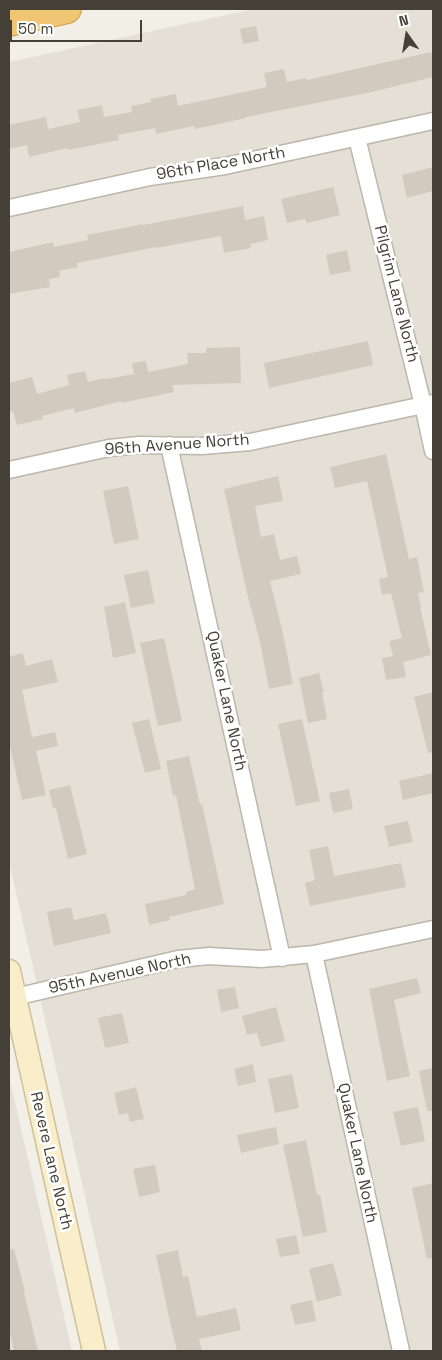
<!DOCTYPE html>
<style>
body{margin:0}
#map{position:relative;width:442px;height:1360px;overflow:hidden;background:#f2efe7;font-family:"Space Grotesk",sans-serif}
canvas{display:block}
.frame{position:absolute;inset:0;border:10px solid #443f37;pointer-events:none}
.north{position:absolute;left:382px;top:10px;width:50px;height:50px;-webkit-text-stroke:4px #fff;paint-order:stroke;rotate:347deg;font-size:14px;font-weight:700;line-height:20px;text-align:center;color:#443f37}
.north::after{content:'';display:block;margin:auto;width:18px;height:22px;background:#443f37;clip-path:polygon(50% 0,100% 100%,50% 72%,0 100%)}
.scale{position:absolute;left:10px;top:20px;width:132px;height:22px;box-sizing:border-box;border:2px solid #443f37;border-top:0;padding-left:6px;font-size:15px;line-height:18px;white-space:nowrap;color:#443f37;-webkit-text-stroke:4px #fff;paint-order:stroke}
</style>
<div id="map">
<canvas width="442" height="1360"></canvas>
<div class="frame"></div>
<div class="north">N</div>
<div class="scale">50 m</div>
</div>
<script>
const g = document.querySelector('canvas').getContext('2d');
g.lineJoin = 'round';
function paint(path, color) {
  g.fillStyle = color;
  g.fill(path, 'evenodd');
}
function shape(rows) {
  const path = new Path2D();
  for (const r of rows) {
    path.moveTo(r[0], r[1]);
    for (let i = 2; i < r.length; i += 2) path.lineTo(r[i], r[i + 1]);
  }
  return path;
}
function trace(path, color, width, dash) {
  g.strokeStyle = color;
  g.lineWidth = width;
  g.lineCap = dash ? 'butt' : 'round';
  g.setLineDash(dash || []);
  g.stroke(path);
}
function drawText(font, color, halo, rows, align = 'center') {
  g.font = font + ' "Space Grotesk",sans-serif';
  g.lineWidth = 5;
  g.setLineDash([]);
  g.textBaseline = 'middle';
  g.strokeStyle = halo;
  g.fillStyle = color;
  for (const [text, x, y, turn = 0] of rows) {
    g.save();
    g.translate(x, y);
    g.rotate((+turn || 0) * Math.PI / 180);
    g.textAlign = isNaN(turn) ? turn : align;
    if (halo) g.strokeText(text, 0, 0);
    g.fillText(text, 0, 0);
    g.restore();
  }
}
paint(shape([
 [254,9,433,9,433,1351,120,1351,9,861,9,62],
 [9,1076,72,1351,9,1351]
]), '#e5e0d6');
paint(shape([
 [256,26,259,41,243,44,240,29],
 [431,52,433,61,433,77,372,92,246,117,246,118,195,129,194,126,156,134,155,128,118,135,119,140,68,150,68,148,29,157,27,145,9,149,9,125,46,117,48,129,80,122,77,110,102,105,104,117,132,112,131,106,151,102,150,99,176,94,178,106,267,87,264,73,284,69,287,82,306,78,307,80],
 [433,167,433,191,407,198,402,175],
 [333,187,340,215,307,223,305,219,287,223,281,199],
 [243,206,245,220,264,216,268,240,250,244,251,248,224,253,221,236,156,248,156,247,77,263,78,267,59,271,60,277,49,279,50,287,9,294,9,252,53,242,54,247,88,240,87,235,143,224,143,225],
 [347,250,351,271,330,275,326,255],
 [368,341,373,365,269,388,264,363],
 [240,347,241,383,172,385,174,392,121,403,121,401,75,413,74,408,42,416,43,419,17,425,13,411,9,412,9,383,32,377,37,394,69,385,67,375,85,371,88,382,105,378,106,379,134,374,132,363,146,361,148,372,188,364,187,353,206,353,206,348],
 [386,454,409,559,417,557,424,592,418,593,421,607,420,607,431,655,403,662,406,677,386,680,382,658,393,656,389,641,402,638,391,593,382,595,379,579,388,577,367,481,335,488,330,467],
 [278,476,283,501,255,506,261,537,274,534,280,560,297,556,301,574,270,581,282,629,293,684,269,689,260,642,247,593,224,489],
 [128,486,139,539,114,544,103,491],
 [148,570,155,603,131,608,124,575],
 [125,602,136,653,113,658,104,607],
 [164,638,182,721,158,726,140,643],
 [23,653,26,666,52,659,58,682,22,690,32,737,55,732,58,746,36,751,46,795,22,800,9,742,9,657],
 [319,673,324,692,322,692,327,719,308,723,299,678],
 [433,692,433,752,428,753,414,697],
 [149,719,161,769,145,773,132,723],
 [302,719,320,801,296,806,278,724],
 [189,756,200,805,202,804,224,904,169,917,170,920,149,925,145,904,186,895,186,892,195,889,176,795,173,796,166,761],
 [433,773,433,793,403,800,399,781],
 [70,785,87,854,68,859,56,808,53,809,49,790],
 [349,789,353,809,333,813,329,793],
 [408,821,413,842,389,847,384,826],
 [328,846,334,876,401,863,406,887,310,906,305,883,315,880,309,850],
 [71,907,74,920,106,913,111,933,54,946,47,912],
 [417,978,421,993,394,1000,410,1076,387,1081,369,989],
 [235,987,239,1008,221,1012,217,990],
 [276,1007,285,1041,261,1047,257,1033,247,1035,242,1016],
 [122,1013,129,1043,105,1048,98,1018],
 [253,1064,256,1082,238,1086,234,1069],
 [433,1068,433,1111,427,1111,419,1071],
 [292,1074,299,1108,275,1113,268,1079],
 [136,1087,144,1119,130,1122,128,1113,119,1115,114,1093],
 [418,1107,425,1141,401,1146,393,1112],
 [276,1127,279,1144,241,1153,237,1135],
 [306,1140,317,1195,320,1194,327,1232,303,1237,283,1145],
 [155,1165,160,1192,139,1197,133,1169],
 [433,1183,433,1258,427,1259,412,1188],
 [296,1235,300,1254,280,1257,276,1239],
 [14,1249,25,1292,24,1292,38,1351,14,1351,9,1328,9,1250],
 [178,1250,183,1277,188,1276,197,1317,236,1308,241,1330,199,1339,202,1351,177,1351,168,1313,156,1255],
 [333,1263,342,1295,317,1302,309,1269],
 [312,1300,316,1321,295,1325,290,1305]
]), '#d2cabe');
const street = shape([
 [357,138,423,405,433,451],
 [9,208,150,177,225,166,433,121],
 [169,445,282,958],
 [9,470,109,448,139,445,202,446,250,442,433,403],
 [314,954,401,1351],
 [15,997,178,959,209,956,262,959,314,954,433,929]
]);
const secondary = shape([
 [9,971,94,1351]
]);
const highway = shape([
 [9,22,67,9]
]);
trace(street, '#bcb6ab', 19);
trace(secondary, '#cdc09b', 25);
trace(highway, '#ce9b45', 30);
trace(street, '#fff', 16);
trace(secondary, '#f9edca', 22);
trace(highway, '#f0c674', 28);
drawText('16px', '#443f37', '#fff', [
 ["96th Place North",221,164,-10],
 ["Pilgrim Lane North",396,294,76],
 ["96th Avenue North",177,445,-4],
 ["Quaker Lane North",226,701,78],
 ["95th Avenue North",120,974,-12],
 ["Quaker Lane North",357,1153,78],
 ["Revere Lane North",51,1161,77]
]);
</script>
